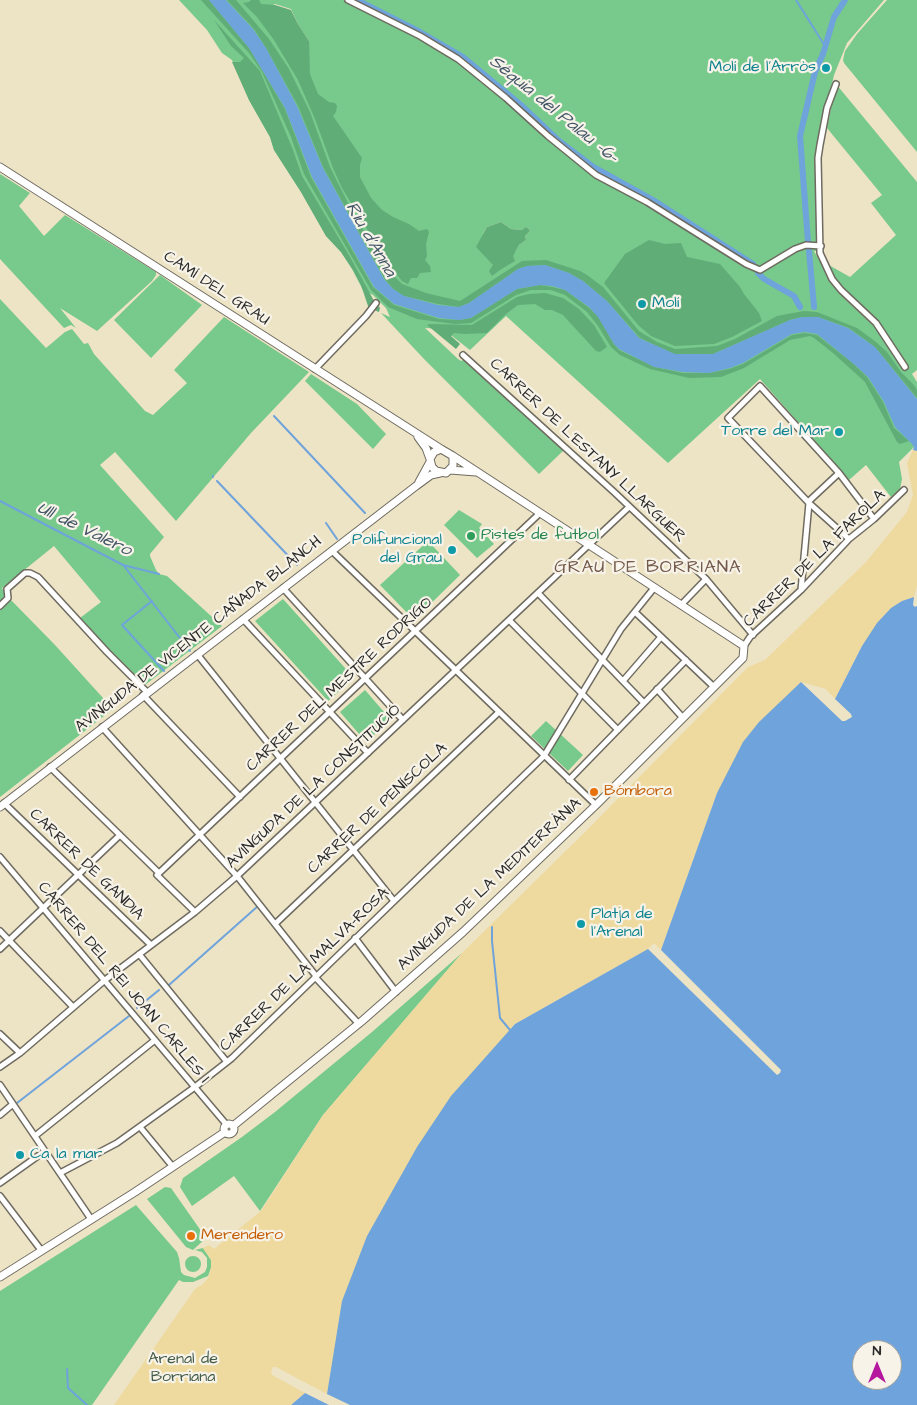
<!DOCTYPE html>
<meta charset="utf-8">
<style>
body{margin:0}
#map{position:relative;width:917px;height:1405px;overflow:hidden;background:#ede3c5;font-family:"Architects Daughter",sans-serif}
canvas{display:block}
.north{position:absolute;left:852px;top:1340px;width:50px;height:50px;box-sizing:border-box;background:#f7f3e8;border:1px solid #a5a39c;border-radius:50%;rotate:0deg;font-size:14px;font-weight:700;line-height:20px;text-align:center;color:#2b2b2b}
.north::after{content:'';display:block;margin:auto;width:18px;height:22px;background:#b5179e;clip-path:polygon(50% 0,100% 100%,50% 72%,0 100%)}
</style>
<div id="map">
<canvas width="917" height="1405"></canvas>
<div class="north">N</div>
</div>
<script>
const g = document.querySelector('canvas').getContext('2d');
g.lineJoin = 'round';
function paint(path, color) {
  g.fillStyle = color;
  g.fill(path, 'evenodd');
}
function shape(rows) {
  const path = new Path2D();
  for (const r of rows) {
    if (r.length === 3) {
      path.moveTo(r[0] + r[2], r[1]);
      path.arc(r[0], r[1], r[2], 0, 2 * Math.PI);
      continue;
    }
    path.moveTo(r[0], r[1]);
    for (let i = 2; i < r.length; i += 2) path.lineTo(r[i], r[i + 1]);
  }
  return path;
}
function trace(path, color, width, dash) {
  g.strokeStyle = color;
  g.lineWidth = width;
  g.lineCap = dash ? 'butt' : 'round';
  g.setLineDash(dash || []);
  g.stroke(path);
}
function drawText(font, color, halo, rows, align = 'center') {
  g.font = font + ' "Architects Daughter",sans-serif';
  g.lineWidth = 4.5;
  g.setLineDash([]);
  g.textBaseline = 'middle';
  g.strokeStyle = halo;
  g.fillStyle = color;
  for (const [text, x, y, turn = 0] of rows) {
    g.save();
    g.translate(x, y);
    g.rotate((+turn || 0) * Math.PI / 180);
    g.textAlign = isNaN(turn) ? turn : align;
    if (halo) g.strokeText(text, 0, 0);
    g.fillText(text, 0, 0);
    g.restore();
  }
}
paint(shape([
 [179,0,884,0,847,43,834,75,819,145,819,251,814,251,831,280,845,299,880,332,895,354,908,369,882,326,842,290,834,279,827,264,850,277,896,235,871,203,882,195,827,128,836,84,917,182,917,370,912,374,917,382,917,444,899,462,902,479,900,489,891,497,866,465,849,480,760,379,668,463,506,316,470,350,443,329,425,328,458,359,461,361,465,359,564,450,539,474,424,359,381,313,390,317,386,308,373,295,369,293,366,296,352,269,341,252,326,236,301,192,274,150,270,137,249,100,232,60,222,53,207,30],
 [275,4,291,9,298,24,309,41,309,48,273,5],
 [501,222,511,229,522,230,525,227,528,228,530,231,525,236,526,240,519,245,515,252,483,234,487,227],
 [887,0,917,0,917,152,844,63,843,60,845,51,857,34],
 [0,174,30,193,19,206,44,236,65,215,156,272,156,275,152,281,97,331,60,308,76,328,71,325,64,328,0,259],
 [160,275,202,305,151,358,114,320],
 [0,299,46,348,65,332,72,329,84,344,88,343,94,354,145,411,153,415,187,383,174,370,224,317,309,372,251,433,176,521,115,452,100,465,164,537,150,554,150,556,156,570,159,574,167,576,222,626,145,685,101,642,80,618,101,602,54,546,2,588,5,593,3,600,0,603],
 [311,374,357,404,386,434,373,449,305,381],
 [459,510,482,524,479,528,494,544,477,558,444,525],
 [428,541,460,575,414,620,380,585],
 [283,599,354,678,328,701,255,621],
 [11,600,55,645,113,709,0,797,0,609],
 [365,690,391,720,366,742,340,712],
 [546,721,583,755,568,771,531,736],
 [462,953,323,1115,260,1211,234,1176,192,1206,180,1187,183,1178,242,1137,275,1112,372,1032],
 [165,1187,171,1188,206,1238,193,1250,186,1247,147,1199],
 [136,1205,177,1252,179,1258,181,1272,184,1275,195,1278,205,1272,207,1267,207,1258,202,1252,195,1250,203,1248,211,1260,212,1265,208,1276,193,1282,183,1282,179,1280,92,1405,0,1405,0,1291],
 [193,1264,8]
]), '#77c98c');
paint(shape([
 [201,0,209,0,249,48,285,109,311,177,329,209,373,287,394,305,439,319,459,320,471,318,517,289,540,285,552,287,565,290,588,307,598,316,614,344,619,350,655,367,683,373,709,373,729,369,743,364,792,335,805,333,817,335,855,365,867,377,883,402,894,428,909,441,900,444,897,442,865,382,833,353,814,338,810,336,790,340,744,368,721,377,689,378,650,369,620,355,611,347,598,326,587,312,565,295,551,290,531,290,516,295,471,323,455,324,417,319,388,307,371,290,304,174,291,137,262,72,249,53],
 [227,0,236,0,269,39,289,69,310,112,330,167,351,209,376,251,391,273,402,284,426,293,460,301,522,261,546,260,580,271,587,275,603,287,639,331,657,342,675,349,717,346,735,339,777,316,804,311,817,312,857,328,876,342,887,352,901,372,914,385,917,390,917,398,875,347,849,328,818,317,802,317,790,320,713,354,674,354,640,338,607,301,583,281,569,273,545,265,527,266,518,269,469,303,459,307,438,304,404,296,393,289,384,278,323,167,298,106,266,48,254,29],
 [251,0,259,0,261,4,275,5,291,10,298,24,309,41,310,74,318,94,329,102,335,103,337,106,336,112,333,116,362,158,360,165,360,177,371,198,382,210,393,217,409,224,419,231,427,229,429,232,426,244,427,256,425,260,430,266,431,272,420,273,417,278,411,278,408,284,402,281,387,262,342,188,333,168,315,119,298,80,274,40,257,17,243,3,249,2],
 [214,20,260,71,293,150,302,176,350,257,373,299,380,308,379,312,374,310,371,311,368,306,361,285,353,270,341,252,326,236,301,192,274,150,270,137,249,100,232,62,240,62,244,58,231,46],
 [501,222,511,229,522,230,525,227,528,228,530,231,525,236,526,240,519,245,513,256,515,261,500,270,492,276,489,271,493,265,476,247,487,227],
 [649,240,665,244,681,243,687,257,720,264,740,287,744,294,759,313,762,321,732,337,714,344,675,346,651,336,638,325,604,283,625,254],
 [545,293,563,298,579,309,594,325,607,347,600,352,596,351,563,315,552,310,545,310,535,304,518,305,506,314,487,333,465,334,454,333,451,336,460,344,456,349,427,325,430,324,472,325,517,297,529,294]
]), '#61ad78');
paint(shape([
 [913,450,917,451,917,586,914,597,902,601,862,646,835,699,826,689,801,682,717,793,661,950,654,943,648,949,515,1024,510,1030,333,1363,327,1394,276,1367,273,1367,271,1372,272,1375,305,1393,291,1405,114,1405,195,1289,203,1284,208,1278,211,1268,211,1260,203,1248,209,1245,214,1249,261,1211,323,1115,462,953,583,834,748,667,765,660,866,562,907,512,913,495,907,463]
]), '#eeda9e');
paint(shape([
 [209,0,226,0,253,29,266,48,297,106,323,168,384,279,393,289,404,296,438,305,459,307,469,303,518,269,527,266,545,265,569,273,583,281,607,301,639,338,675,354,713,354,790,320,802,317,818,317,848,328,875,347,917,399,917,451,913,450,914,447,912,444,895,427,884,402,868,377,855,365,817,334,805,332,792,334,743,363,730,368,709,373,683,372,654,367,619,349,614,344,598,317,589,307,565,290,552,286,540,285,517,289,471,318,459,320,439,318,394,304,374,287,312,177,285,108,249,48],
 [914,597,913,605,915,607,917,606,917,1405,350,1405,327,1394,342,1301,367,1236,417,1147,451,1096,515,1024,648,949,777,1075,780,1073,781,1070,661,950,717,793,743,742,759,722,801,682,842,721,845,721,852,717,851,714,835,699,862,646,877,623,891,608,902,601],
 [862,1350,892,1350,892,1380,862,1380],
 [305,1393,329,1405,291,1405]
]), '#6fa3db');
trace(shape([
 [796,0,825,46],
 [274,416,365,513],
 [213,476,213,477],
 [217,481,297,565],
 [0,501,123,565,159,574],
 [326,523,337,539],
 [124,566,190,651],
 [152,601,122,625,164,671],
 [492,927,492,941,500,1018,510,1030],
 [169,985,258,906],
 [137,1008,159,990],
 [17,1103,129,1016],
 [67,1369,68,1388,87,1405]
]), '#6fa3db', 2);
trace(shape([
 [357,0,420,32,463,57,521,105,559,141,592,166,653,200,753,264],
 [808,242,800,136,815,72,823,54,834,17,845,0],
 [809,251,814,307],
 [758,273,764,279,794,296,800,307]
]), '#6fa3db', 6);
const street = shape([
 [348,0,420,36,458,59,506,98,548,136,596,175,647,202,746,264,760,270,795,249,806,245,821,246],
 [836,84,827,108,820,145,818,158,820,253,832,279,841,290,876,323,905,367],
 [463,355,614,492,706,579,753,635],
 [315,369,366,316,376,303],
 [808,502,839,473],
 [849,539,809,503,728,418,760,386,839,473,874,519],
 [332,551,596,805],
 [283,588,403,720],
 [801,590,809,503],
 [538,593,644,703],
 [681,605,706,579],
 [0,606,8,598,7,589,25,573,30,573,38,577,107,652,147,692],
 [635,612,714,687],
 [243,619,368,753],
 [509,620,618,730],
 [744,646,750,637,801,590,849,539,874,519,904,490],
 [197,654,394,901],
 [623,681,661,637],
 [657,689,683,718],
 [143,695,240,797],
 [102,727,237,876,316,976],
 [50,767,159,873],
 [569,780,686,660],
 [4,803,151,945],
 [0,857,226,1124],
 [195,912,157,875,540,513],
 [275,924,499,712],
 [0,931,73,1007],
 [355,938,396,992],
 [0,949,120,835],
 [139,954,227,1062],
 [315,977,359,1024],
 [0,1034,20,1053],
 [0,1067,20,1053,105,980,195,912,237,876,629,507],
 [0,1085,91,1219],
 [0,1115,13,1104],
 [140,1127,173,1167],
 [35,1136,155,1040],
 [60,1173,117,1143,195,1087,232,1058,544,756,621,629,654,588],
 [0,1183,45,1151],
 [0,1196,41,1250]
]);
const secondary = shape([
 [0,167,441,449],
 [418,437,426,448,430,459],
 [450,470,476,472],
 [419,482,430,462],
 [0,807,416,486,431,475,440,473],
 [229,1129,5],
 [233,1126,362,1021,463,932,596,805,743,658,744,646,453,456,441,449,434,452,430,459,432,467,436,471,446,473,453,466,453,456],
 [0,1277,135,1192,225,1132]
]);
trace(street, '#6f6b61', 8);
trace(secondary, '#6f6b61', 9);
trace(street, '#fff', 5);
trace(secondary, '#fff', 7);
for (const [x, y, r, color] of [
 [826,68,5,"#0f9aa8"],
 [642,304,5,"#0f9aa8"],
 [839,432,5,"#0f9aa8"],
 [471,536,5,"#2e9e5b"],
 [452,550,5,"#0f9aa8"],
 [594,792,5,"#e8710a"],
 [581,924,5,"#0f9aa8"],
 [20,1155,5,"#0f9aa8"],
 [191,1236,5,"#e8710a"]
]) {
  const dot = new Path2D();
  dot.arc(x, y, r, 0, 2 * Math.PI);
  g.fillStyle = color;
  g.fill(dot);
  trace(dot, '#f7f3e8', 2);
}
drawText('16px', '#0d838f', '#f7f3e8', [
 ["Molí de l'Arròs",816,68],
 ["Molí",652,304,"left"],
 ["Torre del Mar",829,432],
 ["Polifuncional",442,541],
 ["del Grau",442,559],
 ["Platja de",591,915,"left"],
 ["l'Arenal",591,933,"left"],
 ["Ca la mar",30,1155,"left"]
], 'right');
drawText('16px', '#2b2b2b', '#f7f3e8', [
 ["CAMÍ DEL GRAU",216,289,33],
 ["CARRER DE L'ESTANY LLARGUER",587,451,43],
 ["CARRER DE LA FAROLA",815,559,-44],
 ["AVINGUDA DE VICENTE CAÑADA BLANCH",199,635,-38],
 ["CARRER DEL MESTRE RODRIGO",340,685,-43],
 ["AVINGUDA DE LA CONSTITUCIÓ",314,787,-43],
 ["CARRER DE PENÍSCOLA",378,809,-43],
 ["CARRER DE GANDIA",86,865,44],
 ["AVINGUDA DE LA MEDITERRÀNIA",490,885,-43],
 ["CARRER DE LA MALVA-ROSA",305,970,-44],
 ["CARRER DEL REI JOAN CARLES I",123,983,50]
]);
drawText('16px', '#27864d', '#f7f3e8', [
 ["Pistes de futbol",481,536]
], 'left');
drawText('16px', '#c56008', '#f7f3e8', [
 ["Bómbora",604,792],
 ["Merendero",201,1236]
], 'left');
drawText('16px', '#425a48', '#f7f3e8', [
 ["Arenal de",183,1360],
 ["Borriana",183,1378]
]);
drawText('italic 18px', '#435569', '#f7f3e8', [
 ["Séquia del Palau -6-",553,110,39],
 ["Riu d'Anna",370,240,60],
 ["Ull de Valero",84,530,26]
]);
g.letterSpacing = '1px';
drawText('18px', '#73594a', '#f7f3e8', [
 ["GRAU DE BORRIANA",648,568]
]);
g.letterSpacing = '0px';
</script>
